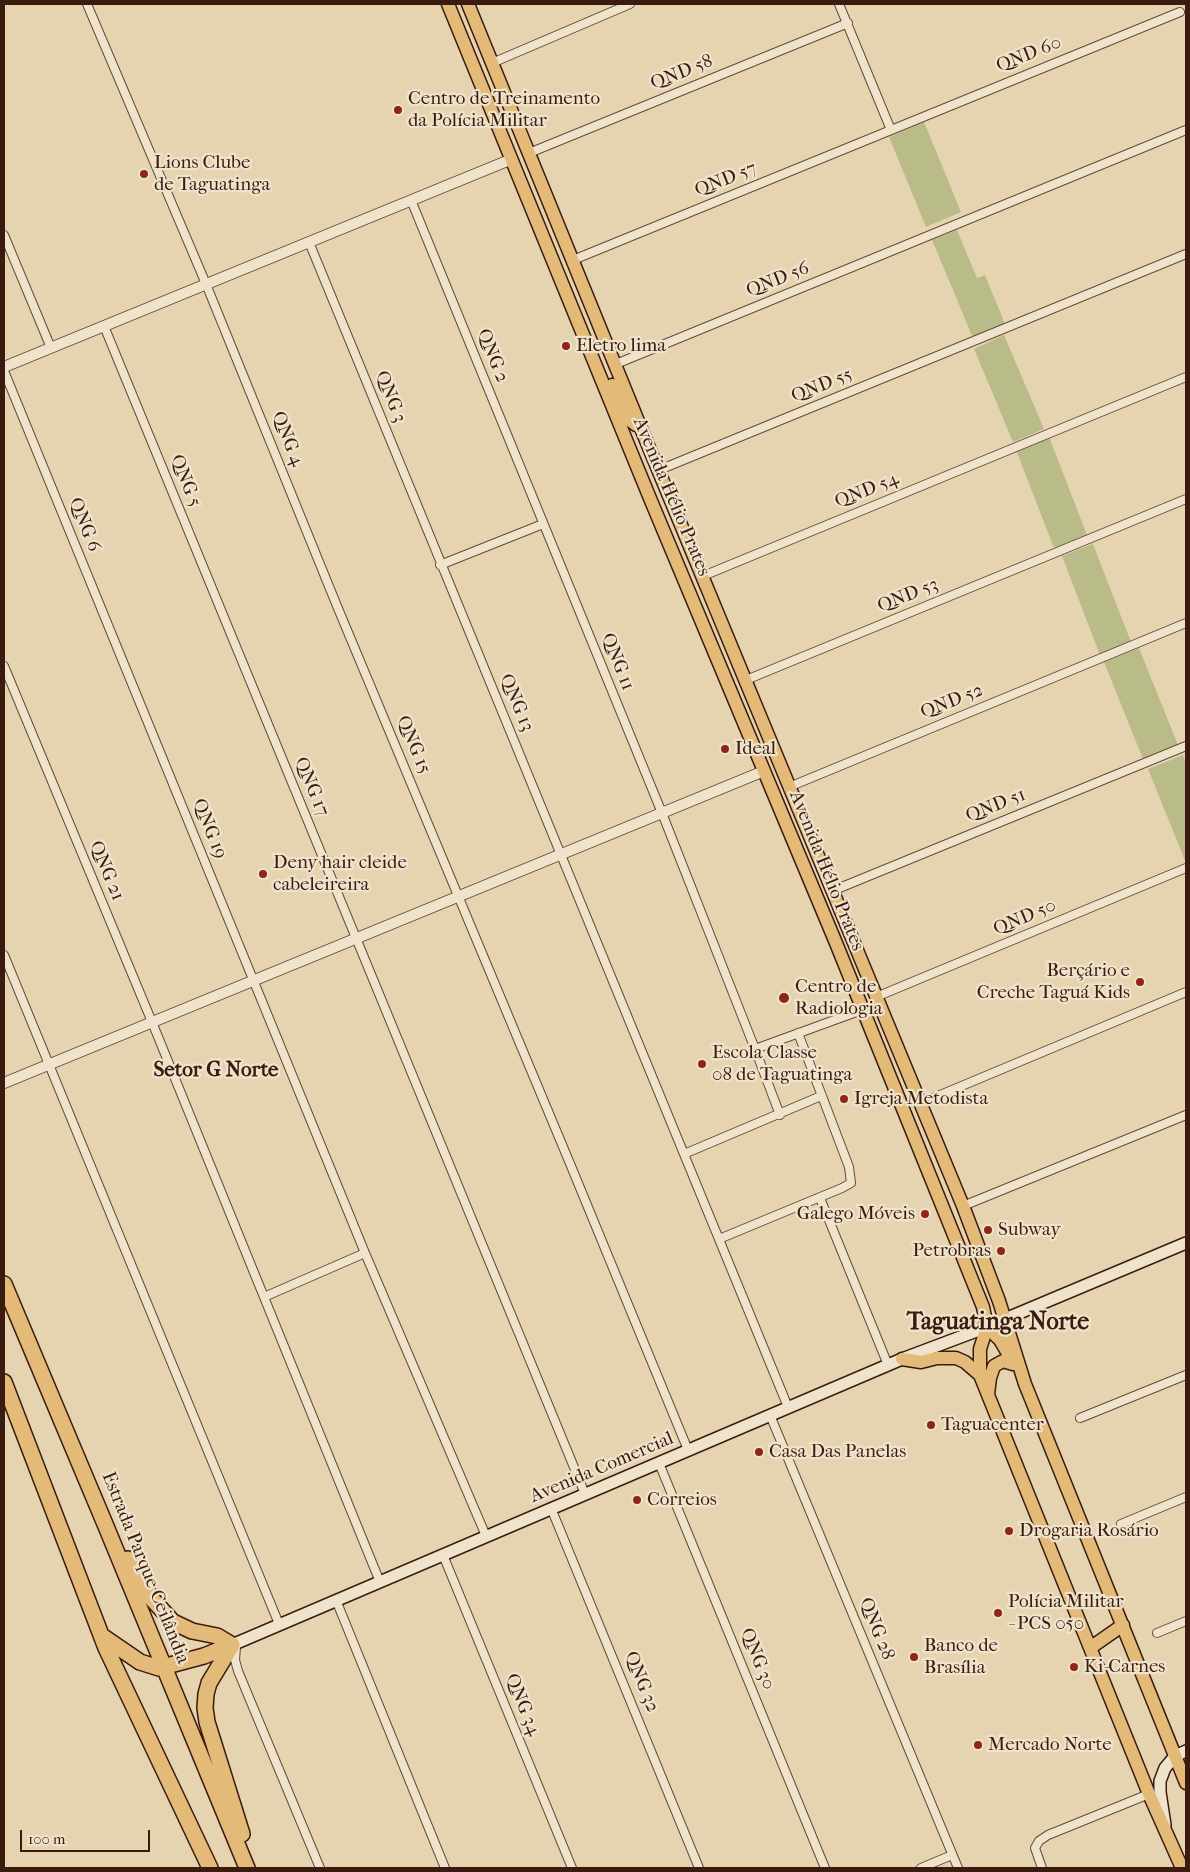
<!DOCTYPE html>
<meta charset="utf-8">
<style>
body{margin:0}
#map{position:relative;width:1190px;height:1872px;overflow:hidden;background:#e6d4b1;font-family:"IM FELL French Canon",serif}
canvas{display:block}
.frame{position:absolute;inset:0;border:5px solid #3a1b10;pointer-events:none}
.scale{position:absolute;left:20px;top:1830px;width:130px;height:22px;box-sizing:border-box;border:2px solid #3a1b10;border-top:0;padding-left:6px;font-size:15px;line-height:18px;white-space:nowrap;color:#3a1b10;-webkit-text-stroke:4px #efe3cc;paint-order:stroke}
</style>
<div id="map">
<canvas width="1190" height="1872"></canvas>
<div class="frame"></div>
<div class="scale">100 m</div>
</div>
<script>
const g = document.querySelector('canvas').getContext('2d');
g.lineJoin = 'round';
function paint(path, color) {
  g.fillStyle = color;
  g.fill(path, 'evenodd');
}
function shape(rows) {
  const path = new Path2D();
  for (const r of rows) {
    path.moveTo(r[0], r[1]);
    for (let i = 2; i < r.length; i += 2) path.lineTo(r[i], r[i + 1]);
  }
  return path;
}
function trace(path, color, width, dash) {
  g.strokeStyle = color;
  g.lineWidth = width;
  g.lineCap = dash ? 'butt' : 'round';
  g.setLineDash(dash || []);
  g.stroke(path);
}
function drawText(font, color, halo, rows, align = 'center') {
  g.font = font + ' "IM FELL French Canon",serif';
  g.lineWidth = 4.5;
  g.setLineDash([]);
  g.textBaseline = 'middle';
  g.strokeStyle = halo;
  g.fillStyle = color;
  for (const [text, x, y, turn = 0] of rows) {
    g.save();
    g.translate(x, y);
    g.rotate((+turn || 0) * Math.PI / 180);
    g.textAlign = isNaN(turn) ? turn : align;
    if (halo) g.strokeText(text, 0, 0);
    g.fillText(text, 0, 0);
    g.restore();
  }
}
paint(shape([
 [924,122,961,212,926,227,889,137],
 [957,230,977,278,985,275,1005,324,973,338,932,240],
 [1004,335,1044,429,1013,442,974,349],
 [1049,437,1087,535,1054,548,1016,450],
 [1093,544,1131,642,1100,655,1062,556],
 [1139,648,1178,745,1143,759,1104,662],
 [1183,755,1186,764,1186,863,1148,769]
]), '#b9bc89');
const minor = shape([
 [87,4,206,284,337,606,571,1166,688,1450],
 [839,4,891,130],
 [492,63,630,4],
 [529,153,848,23],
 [411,200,662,813,755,1049,780,1115],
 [4,235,51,348],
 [309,242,788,1407],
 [573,260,1180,12],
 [104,326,585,1494],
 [616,364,1186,130],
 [4,371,365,1253,486,1536],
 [659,470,1186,254],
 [440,565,543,524],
 [703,576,1186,377],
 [4,666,152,1022,380,1582],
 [746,680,1186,499],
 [789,787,1186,623],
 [832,891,1186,746],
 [4,955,279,1624],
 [876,997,1186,868],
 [755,1049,862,1010],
 [921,1103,1186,992],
 [684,1154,821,1096],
 [820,1198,888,1365],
 [963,1206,1186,1115],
 [719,1239,842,1188,851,1183,849,1167,798,1033],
 [264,1297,365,1253],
 [770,1415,958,1868],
 [1080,1418,1186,1375],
 [659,1463,825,1868],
 [551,1508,699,1868],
 [1121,1524,1186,1497],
 [443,1555,572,1868],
 [336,1600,445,1868],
 [1157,1633,1186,1621],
 [236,1647,235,1660,238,1671,320,1868],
 [921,1868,952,1855],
 [1042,1868,1035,1848,1039,1841,1048,1835,1149,1794]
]);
const tertiary = shape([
 [4,367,512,159],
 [4,1083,764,771]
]);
const secondary = shape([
 [1005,1319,1186,1243],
 [232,1645,902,1359,987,1327],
 [1165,1825,1160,1792,1160,1781,1165,1768,1175,1756,1186,1751]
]);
const primary = shape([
 [448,4,649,496,836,943,983,1307,987,1327,980,1349,980,1375,1149,1794,1182,1868],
 [468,4,640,426,963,1206,999,1301,1025,1384,1186,1783],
 [612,385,628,419,636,425],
 [987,1327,1000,1340,1013,1362],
 [902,1359,921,1362,937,1358,956,1358,965,1362,980,1375],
 [988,1394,990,1378,994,1366,1003,1361,1013,1364],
 [1090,1648,1123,1625]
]);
const motorway = shape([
 [4,1284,105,1524,247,1868],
 [4,1382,106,1648,210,1868],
 [128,1559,152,1599,173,1622,192,1631,217,1636,232,1645],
 [102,1636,140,1662,159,1668,204,1656,231,1645],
 [232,1645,209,1683,206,1694,205,1708,207,1722,242,1834]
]);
trace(minor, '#654938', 10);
trace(tertiary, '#654938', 12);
trace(secondary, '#3a1b10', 14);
trace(primary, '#3a1b10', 15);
trace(motorway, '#3a1b10', 18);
trace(minor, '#efe3cc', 8);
trace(tertiary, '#efe3cc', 10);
trace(secondary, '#efe3cc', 11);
trace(primary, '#e3ba78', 12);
trace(motorway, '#e3ba78', 15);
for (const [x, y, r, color] of [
 [398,110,5,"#8f2418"],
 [144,174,5,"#8f2418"],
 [566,346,5,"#8f2418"],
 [725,749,5,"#8f2418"],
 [263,874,5,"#8f2418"],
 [1140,982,5,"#8f2418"],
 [784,998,6,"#8f2418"],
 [702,1064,5,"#8f2418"],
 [844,1099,5,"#8f2418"],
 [925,1214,5,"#8f2418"],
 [988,1230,5,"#8f2418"],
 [1001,1251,5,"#8f2418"],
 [931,1425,5,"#8f2418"],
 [759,1452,5,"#8f2418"],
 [637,1500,5,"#8f2418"],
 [1009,1531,5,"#8f2418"],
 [998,1613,5,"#8f2418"],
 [914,1657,5,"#8f2418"],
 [1074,1667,5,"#8f2418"],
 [978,1745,5,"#8f2418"]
]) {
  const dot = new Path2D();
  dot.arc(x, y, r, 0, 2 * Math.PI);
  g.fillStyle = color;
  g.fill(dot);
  trace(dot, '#efe3cc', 2);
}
drawText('19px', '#3a1b10', '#efe3cc', [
 ["QND 60",1029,55,-22],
 ["QND 58",682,73,-22],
 ["QND 57",726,180,-22],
 ["QND 56",778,280,-22],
 ["QNG 2",492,356,68],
 ["QND 55",822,386,-22],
 ["QNG 3",390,397,68],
 ["QNG 4",287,439,68],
 ["QNG 5",185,481,68],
 ["QND 54",867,491,-22],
 ["Avenida Hélio Prates",671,497,67],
 ["QNG 6",84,525,68],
 ["QND 53",908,596,-22],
 ["QNG 11",617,662,68],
 ["QND 52",952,702,-22],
 ["QNG 13",516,703,67],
 ["QNG 15",413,745,67],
 ["QNG 17",311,787,67],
 ["QND 51",996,806,-22],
 ["QNG 19",209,829,68],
 ["QNG 21",106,871,67],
 ["Avenida Hélio Prates",826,871,68],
 ["QND 50",1025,918,-23],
 ["Avenida Comercial",602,1468,-23],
 ["Estrada Parque Ceilândia",145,1568,68],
 ["QNG 28",876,1629,68],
 ["QNG 30",757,1659,68],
 ["QNG 32",641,1682,68],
 ["QNG 34",522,1705,68]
]);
drawText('19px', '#3a1b10', '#efe3cc', [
 ["Centro de Treinamento",408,99],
 ["da Polícia Militar",408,121],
 ["Lions Clube",154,163],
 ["de Taguatinga",154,185],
 ["Eletro lima",576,346],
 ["Ideal",735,749],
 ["Deny hair cleide",273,863],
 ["cabeleireira",273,885],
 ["Berçário e",1130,971,"right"],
 ["Creche Taguá Kids",1130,993,"right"],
 ["Centro de",795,987],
 ["Radiologia",795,1009],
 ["Escola Classe",712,1053],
 ["08 de Taguatinga",712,1075],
 ["Igreja Metodista",854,1099],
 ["Galego Móveis",915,1214,"right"],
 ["Subway",998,1230],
 ["Petrobras",991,1251,"right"],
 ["Taguacenter",941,1425],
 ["Casa Das Panelas",769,1452],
 ["Correios",647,1500],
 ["Drogaria Rosário",1019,1531],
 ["Polícia Militar",1008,1602],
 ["- PCS 050",1008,1624],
 ["Banco de",924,1646],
 ["Brasília",924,1668],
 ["Ki-Carnes",1084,1667],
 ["Mercado Norte",988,1745]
], 'left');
drawText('bold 21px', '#3a1b10', '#efe3cc', [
 ["Setor G Norte",216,1071]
]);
drawText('bold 24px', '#3a1b10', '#efe3cc', [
 ["Taguatinga Norte",998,1323]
]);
</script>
